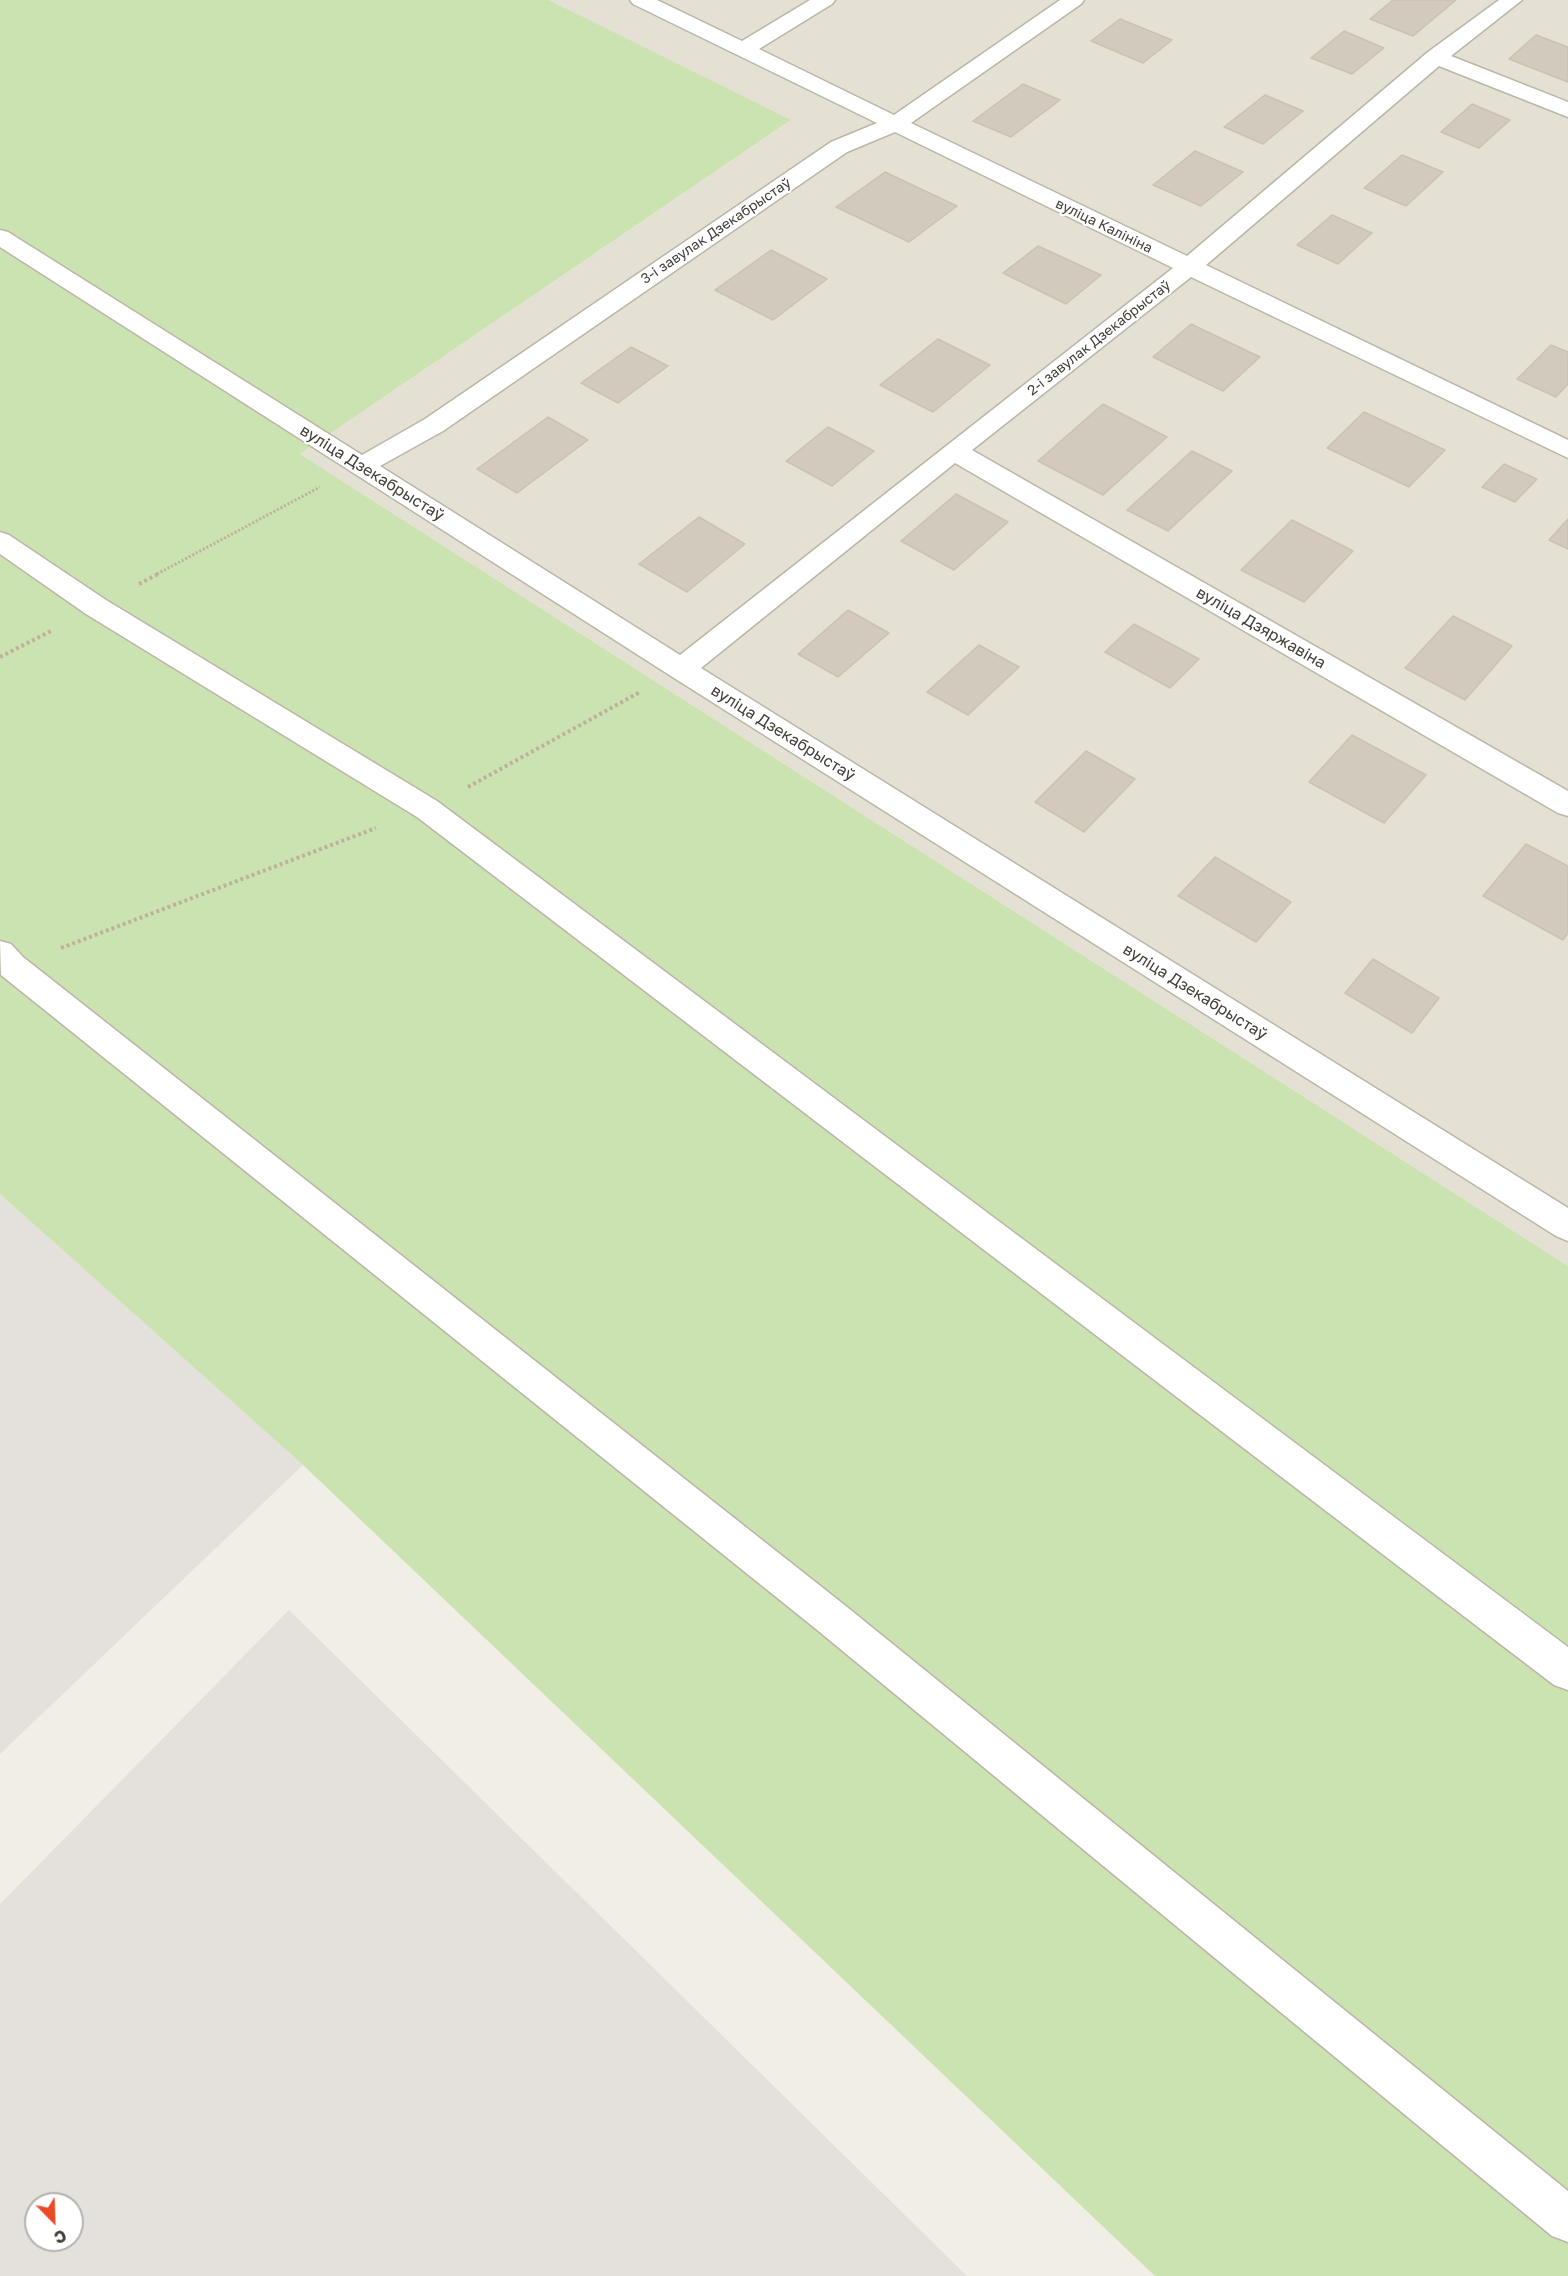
<!DOCTYPE html>
<meta charset="utf-8">
<style>
body{margin:0}
#map{position:relative;width:1568px;height:2276px;overflow:hidden;background:#f1eee6;font-family:"Golos Text",sans-serif}
canvas{display:block}
.north{position:absolute;left:24px;top:2192px;width:60px;height:60px;box-sizing:border-box;background:#fff;border:2px solid #b4b2af;border-radius:50%;rotate:157deg;font-size:16px;font-weight:700;line-height:24px;text-align:center;color:#443f36}
.north::after{content:'';display:block;margin:auto;width:21px;height:27px;background:#ea4a25;clip-path:polygon(50% 0,100% 100%,50% 72%,0 100%)}
</style>
<div id="map">
<canvas width="1568" height="2276"></canvas>
<div class="north">С</div>
</div>
<script>
const g = document.querySelector('canvas').getContext('2d');
g.lineJoin = 'round';
function paint(path, color) {
  g.fillStyle = color;
  g.fill(path, 'evenodd');
}
function shape(rows) {
  const path = new Path2D();
  for (const r of rows) {
    path.moveTo(r[0], r[1]);
    for (let i = 2; i < r.length; i += 2) path.lineTo(r[i], r[i + 1]);
  }
  return path;
}
function trace(path, color, width, dash) {
  g.strokeStyle = color;
  g.lineWidth = width;
  g.lineCap = dash ? 'butt' : 'round';
  g.setLineDash(dash || []);
  g.stroke(path);
}
function drawText(font, color, halo, rows, align = 'center') {
  g.font = font + ' "Golos Text",sans-serif';
  g.lineWidth = 4.5;
  g.setLineDash([]);
  g.textBaseline = 'middle';
  g.strokeStyle = halo;
  g.fillStyle = color;
  for (const [text, x, y, turn = 0] of rows) {
    g.save();
    g.translate(x, y);
    g.rotate((+turn || 0) * Math.PI / 180);
    g.textAlign = isNaN(turn) ? turn : align;
    if (halo) g.strokeText(text, 0, 0);
    g.fillText(text, 0, 0);
    g.restore();
  }
}
paint(shape([
 [549,0,1568,0,1568,1266,300,454,790,121]
]), '#e5e0d4');
paint(shape([
 [0,1194,303,1465,0,1754],
 [289,1610,967,2276,0,2276,0,1904],
 [36,2204,72,2204,72,2240,36,2240]
]), '#e4e0db');
paint(shape([
 [0,0,549,0,791,120,300,454,1568,1266,1568,2276,1155,2276,303,1465,0,1194]
]), '#cbe3b1');
const building = shape([
 [1393,0,1456,0,1413,36,1370,19,1393,0],
 [1120,19,1172,40,1143,63,1091,41,1120,19],
 [1344,31,1384,48,1352,74,1311,58,1344,31],
 [1536,35,1568,47,1568,82,1509,59,1536,35],
 [1023,84,1060,100,1011,137,973,121,1023,84],
 [1265,95,1303,111,1263,144,1224,127,1265,95],
 [1472,104,1510,120,1479,148,1441,132,1472,104],
 [1195,151,1243,172,1201,206,1153,185,1195,151],
 [1402,155,1443,172,1406,206,1364,188,1402,155],
 [885,172,957,206,909,242,836,207,885,172],
 [1332,215,1372,233,1338,264,1297,245,1332,215],
 [1038,246,1101,275,1066,304,1003,273,1038,246],
 [771,250,827,279,773,320,715,290,771,250],
 [1191,324,1260,357,1223,391,1153,357,1191,324],
 [938,339,990,365,933,412,880,385,938,339],
 [1551,345,1568,352,1568,384,1556,397,1517,379,1551,345],
 [631,347,668,366,618,403,581,383,631,347],
 [1103,404,1167,437,1103,495,1038,461,1103,404],
 [1364,412,1445,450,1409,487,1327,448,1364,412],
 [548,417,588,440,517,493,477,469,548,417],
 [828,427,874,451,832,486,786,461,828,427],
 [1192,451,1232,471,1168,531,1127,510,1192,451],
 [1504,464,1537,479,1515,502,1482,487,1504,464],
 [956,494,1008,522,954,570,901,541,956,494],
 [699,517,745,544,687,592,639,564,699,517],
 [1568,519,1568,549,1549,540,1568,519],
 [1292,520,1353,551,1304,602,1241,570,1292,520],
 [848,610,889,633,838,677,798,654,848,610],
 [1453,616,1512,646,1465,700,1405,668,1453,616],
 [1134,624,1199,659,1170,688,1105,652,1134,624],
 [979,645,1019,667,968,715,927,692,979,645],
 [1352,735,1426,775,1384,823,1309,782,1352,735],
 [1086,751,1135,779,1084,832,1035,802,1086,751],
 [1526,844,1568,866,1568,933,1563,940,1483,896,1526,844],
 [1215,857,1291,902,1256,942,1178,896,1215,857],
 [1373,959,1439,998,1412,1033,1345,993,1373,959]
]);
paint(building, '#d2cabc');
trace(building, '#ccc2b0', 1.5);
const lane = shape([
 [0,532,9,535,106,600,437,801,1568,1647,1568,1690,1554,1685,417,817,86,614,0,554,0,532],
 [0,941,11,944,23,957,842,1603,1568,2191,1568,2242,1552,2236,816,1629,1,975,0,941]
]);
const street = shape([
 [630,0,657,0,742,41,810,0,835,0,832,4,759,49,894,115,1060,0,1084,0,1081,4,911,123,1187,256,1428,52,1499,0,1522,0,1451,56,1568,102,1568,117,1439,66,1206,265,1568,440,1568,458,1191,277,972,450,1568,791,1568,816,1558,813,955,463,701,668,1568,1208,1568,1241,1556,1236,671,676,0,247,0,230,8,232,362,455,425,419,831,142,877,123,633,4,630,0],
 [895,132,1173,268,680,655,380,466,443,431,847,152,895,132]
]);
trace(lane, '#bcb6a9', 3);
trace(street, '#bcb6a9', 3);
trace(shape([
 [157,574,320,487]
]), '#bdb29b', 3, [2, 2]);
trace(shape([
 [139,584,160,573],
 [0,657,53,630],
 [468,787,640,692],
 [61,948,376,828]
]), '#bdb29b', 4, [3, 3]);
paint(lane, '#fff');
paint(street, '#fff');
drawText('14px', '#443f36', '#fff', [
 ["вуліца Калініна",1104,226,26],
 ["3-і завулак Дзекабрыстаў",716,231,-34],
 ["2-і завулак Дзекабрыстаў",1099,338,-38]
]);
drawText('16px', '#443f36', '#fff', [
 ["вуліца Дзекабрыстаў",372,473,32],
 ["вуліца Дзяржавіна",1261,628,30],
 ["вуліца Дзекабрыстаў",783,733,32],
 ["вуліца Дзекабрыстаў",1195,992,32]
]);
</script>
